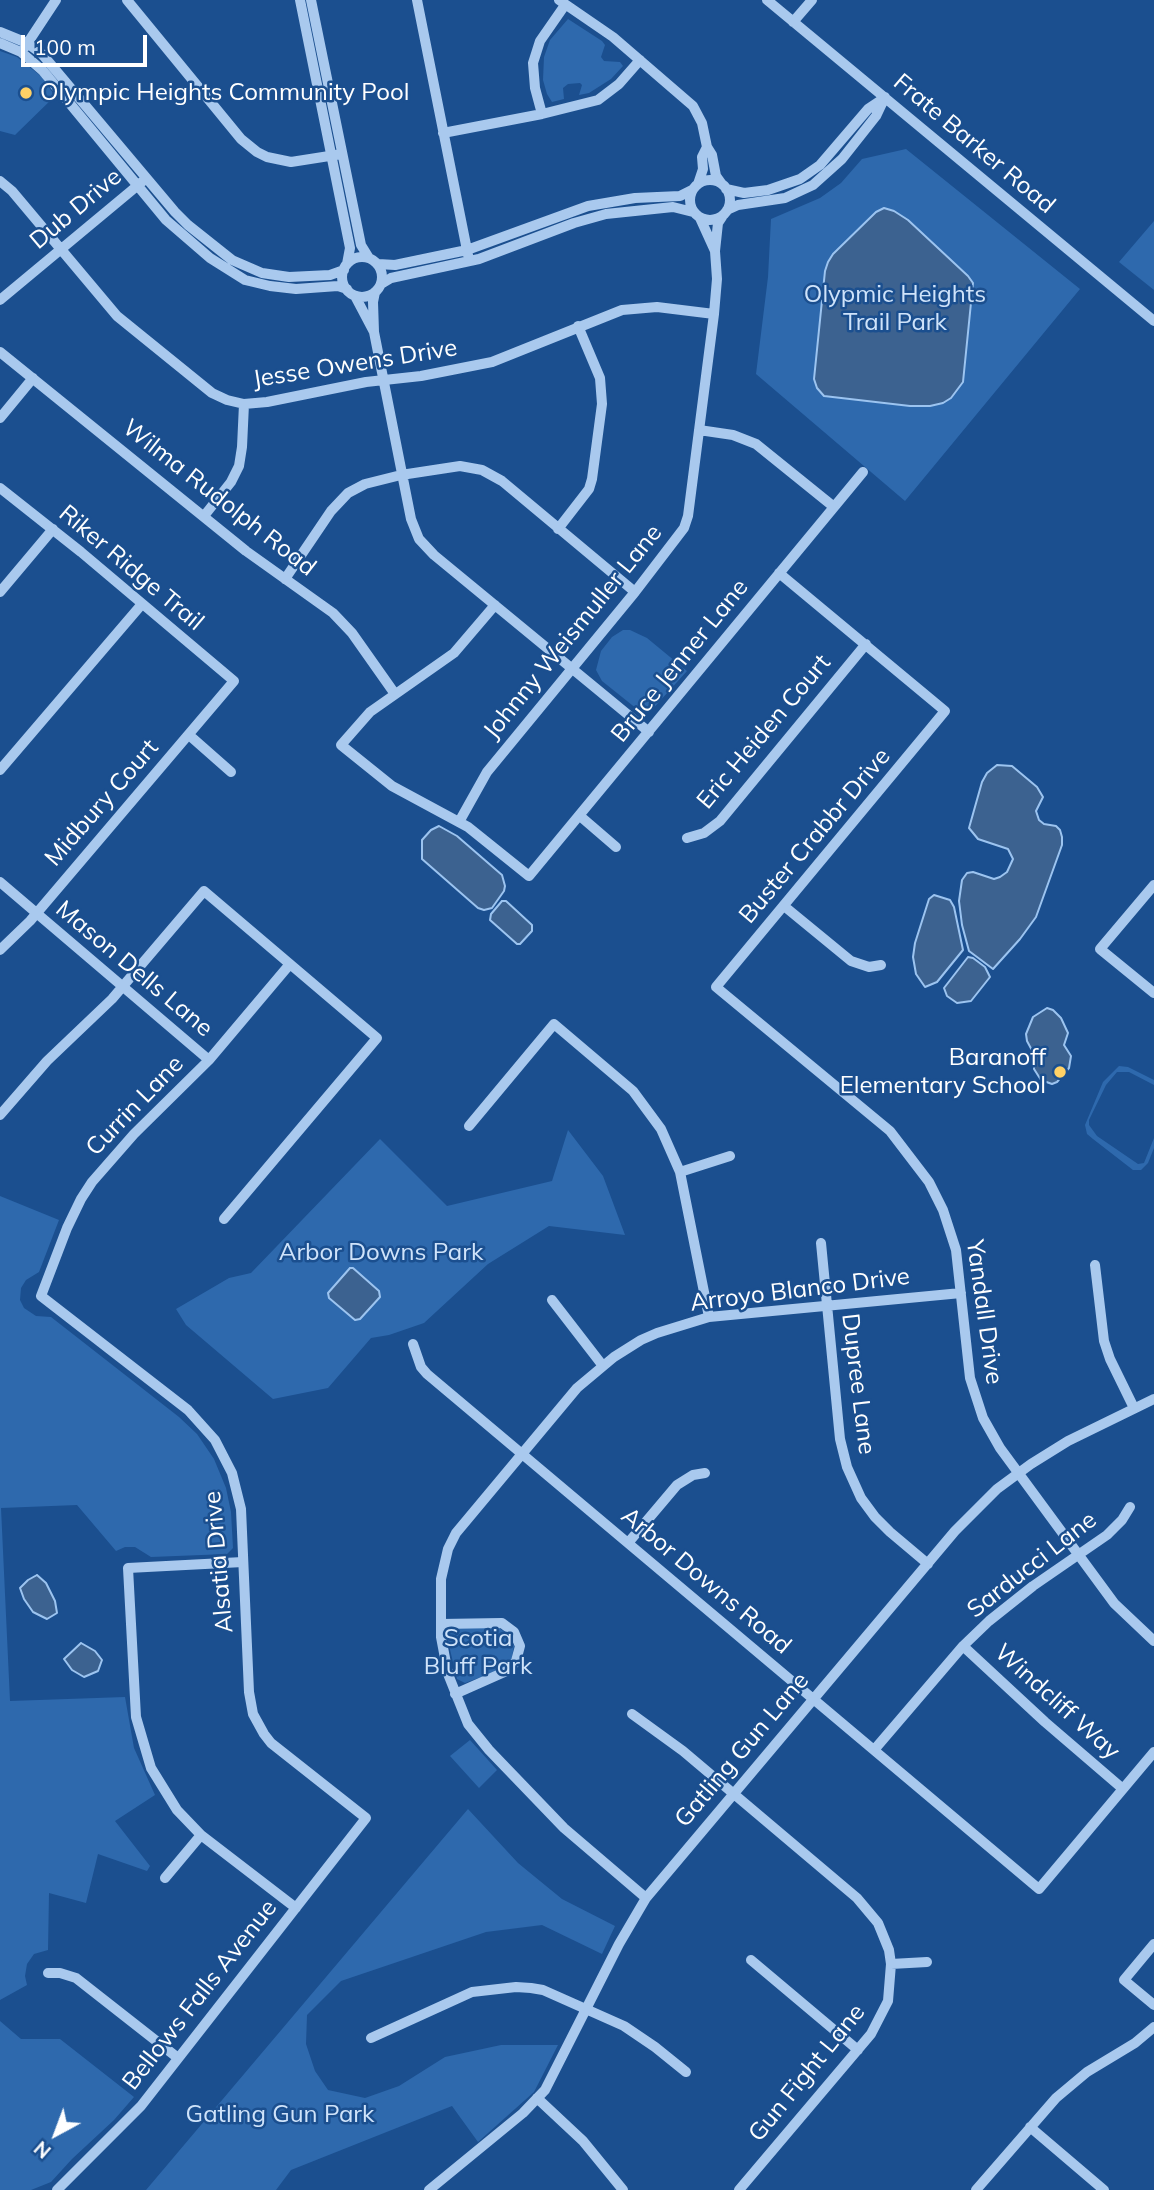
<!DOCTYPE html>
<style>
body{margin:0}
#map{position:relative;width:1154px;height:2190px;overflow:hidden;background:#1b4f8f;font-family:Mulish,sans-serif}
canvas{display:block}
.north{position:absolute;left:21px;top:2099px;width:70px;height:70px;-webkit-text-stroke:5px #1b4f8f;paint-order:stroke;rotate:221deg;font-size:19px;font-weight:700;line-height:28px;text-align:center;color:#fff}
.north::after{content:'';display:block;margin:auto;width:24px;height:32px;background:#fff;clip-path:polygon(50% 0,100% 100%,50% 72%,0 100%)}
.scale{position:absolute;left:21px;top:35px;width:126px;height:32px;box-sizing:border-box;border:4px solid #fff;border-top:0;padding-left:9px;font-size:21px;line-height:24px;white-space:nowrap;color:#fff;-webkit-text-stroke:5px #1b4f8f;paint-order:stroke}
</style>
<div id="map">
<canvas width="1154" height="2190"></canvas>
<div class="north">N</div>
<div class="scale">100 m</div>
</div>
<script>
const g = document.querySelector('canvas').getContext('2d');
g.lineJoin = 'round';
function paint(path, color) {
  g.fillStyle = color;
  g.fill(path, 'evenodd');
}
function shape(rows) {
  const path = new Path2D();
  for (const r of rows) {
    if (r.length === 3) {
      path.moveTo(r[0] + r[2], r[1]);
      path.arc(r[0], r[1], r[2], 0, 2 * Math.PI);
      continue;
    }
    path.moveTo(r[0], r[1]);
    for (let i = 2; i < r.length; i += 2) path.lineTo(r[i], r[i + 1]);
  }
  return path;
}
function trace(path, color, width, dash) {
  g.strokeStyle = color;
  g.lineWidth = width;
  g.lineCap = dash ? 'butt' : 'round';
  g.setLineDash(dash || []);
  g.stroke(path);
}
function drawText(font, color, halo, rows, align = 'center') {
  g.font = font + ' Mulish,sans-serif';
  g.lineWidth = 5;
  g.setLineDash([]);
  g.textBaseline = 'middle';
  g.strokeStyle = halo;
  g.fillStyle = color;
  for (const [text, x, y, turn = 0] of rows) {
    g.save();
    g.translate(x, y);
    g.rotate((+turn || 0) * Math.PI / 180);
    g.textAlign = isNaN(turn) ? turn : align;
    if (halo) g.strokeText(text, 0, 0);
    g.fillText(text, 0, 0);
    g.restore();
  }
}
paint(shape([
 [568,19,602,41,605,45,601,57,604,61,620,62,623,66,611,79,589,93,579,95,582,85,580,83,568,84,563,88,564,99,552,102,547,94,543,80,544,57,550,40],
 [0,51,17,57,42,77,55,96,15,135,0,131],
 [906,149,1080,289,905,501,756,374,768,277,771,219,820,198,841,183,862,159],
 [1154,221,1154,290,1119,262],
 [623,630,630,630,647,638,687,671,649,713,642,713,602,681,596,670,601,651,612,637],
 [1119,1066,1128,1067,1154,1080,1154,1085,1129,1072,1117,1072,1106,1085,1089,1120,1089,1125,1097,1136,1138,1164,1144,1163,1154,1138,1154,1148,1148,1163,1141,1170,1133,1170,1093,1139,1087,1134,1085,1125,1103,1082],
 [568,1130,603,1176,625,1235,549,1226,488,1264,424,1323,389,1335,371,1338,328,1388,273,1399,186,1325,176,1309,229,1278,251,1273,380,1139,447,1206,552,1181],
 [0,1196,59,1220,39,1272,26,1280,21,1288,20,1300,24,1308,36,1316,51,1317,179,1417,197,1434,214,1459,226,1488,231,1512,233,1548,227,1554,151,1557,135,1547,125,1547,116,1551,77,1505,1,1508,10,1701,125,1697,134,1748,155,1795,115,1821,150,1866,147,1871,98,1854,86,1903,49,1893,48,1950,34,1954,27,1964,25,1976,27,1985,0,2000],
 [455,1628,499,1628,508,1634,514,1646,511,1662,505,1668,465,1683,457,1679,447,1637],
 [470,1740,497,1770,479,1788,450,1756],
 [468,1809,518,1863,562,1899,615,1926,602,1954,542,1925,486,1932,341,1981,307,2015,306,2044,315,2071,328,2090,365,2098,399,2086,445,2057,501,2045,558,2045,534,2092,478,2142,452,2106,291,2170,276,2190,146,2190],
 [0,2021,21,2039,60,2039,134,2097,114,2120,72,2159,51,2182,31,2190,0,2190]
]), '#2e69ad');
const water = shape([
 [884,208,894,211,908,220,968,276,973,283,963,382,951,398,943,403,930,406,910,406,824,396,817,388,814,379,825,271,828,262,833,254,876,212,884,208],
 [997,765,1012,766,1037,787,1043,797,1036,811,1039,820,1044,824,1056,826,1060,830,1062,837,1062,845,1036,917,1020,939,993,969,969,951,962,925,959,901,962,880,967,873,973,872,994,879,1000,877,1007,872,1013,859,1008,849,978,839,969,828,982,782,987,773,997,765],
 [439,826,457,836,502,875,505,886,504,891,492,908,484,910,478,908,422,859,422,840,431,830,439,826],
 [934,895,950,900,954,907,963,950,937,982,925,987,916,974,913,957,915,943,929,899,934,895],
 [502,901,506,901,532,925,532,931,520,944,517,944,490,920,491,914,502,901],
 [968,957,973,958,985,967,990,977,971,1001,957,1003,947,996,944,988,968,957],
 [1047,1008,1053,1010,1061,1018,1068,1033,1064,1045,1071,1056,1069,1068,1057,1082,1052,1084,1041,1080,1034,1069,1035,1056,1027,1041,1026,1034,1033,1017,1047,1008],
 [350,1268,353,1268,379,1291,380,1297,360,1319,355,1320,329,1298,328,1293,350,1268],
 [37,1575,46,1583,55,1601,57,1613,47,1619,33,1612,24,1599,20,1588,28,1580,37,1575],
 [81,1643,95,1651,102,1660,98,1671,84,1677,72,1670,64,1659,81,1643]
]);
paint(water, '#3c6290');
trace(water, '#9cc4f0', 2);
trace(shape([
 [127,0,241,139,257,152,267,157,291,162,342,154],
 [300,0,350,248,347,264],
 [311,0,361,245,369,258],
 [417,0,468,255],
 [559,0,613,37,693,106,702,123,707,147,712,155,716,176,721,183],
 [767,0,1154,321],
 [793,22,812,0],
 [0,32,27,43,42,54,175,212,188,225,232,260,262,273,289,277,330,275,344,270],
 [0,43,21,52,43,71,166,220,210,258,245,280,270,286,296,289,338,286,347,289],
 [25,47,56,0],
 [542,114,535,88,533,63,540,41,565,5],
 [443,133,542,114,598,100,619,84,640,60],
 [710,200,20],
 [0,181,12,191,117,316,212,393,227,400,244,404,267,402,366,382,421,376,492,362,622,310,657,307,714,314],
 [698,184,703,169,702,157,707,147],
 [726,189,744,193,768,190,800,179,820,165,868,109,883,99],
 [727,210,738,205,785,198,813,185,842,159,876,116,885,97],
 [700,218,715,251],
 [362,277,20],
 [378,264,395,265,467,250,588,206,635,198,680,196,692,190],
 [381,284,391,278,479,259,574,223,606,214,673,207,693,212],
 [375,292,373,302,374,332,411,519,419,539,434,555,649,732],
 [355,296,374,332],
 [0,300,143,181],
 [0,352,246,551,333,613,352,633,395,694],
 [0,418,33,378],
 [699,430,733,435,756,444,834,507],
 [0,488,81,552,234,681,30,921,0,950],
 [204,516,231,482,239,466,242,447,244,404],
 [558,529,589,489,592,479,602,404,600,378,578,326],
 [779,573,945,711,716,987,890,1131,929,1182,943,1210,956,1250,970,1378,983,1418,1000,1448,1114,1603,1154,1641],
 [285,579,331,511,348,493,365,484,401,475,460,466,482,470,502,481,635,592],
 [0,592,53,529],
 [495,605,454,653,370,712,341,745,392,786,468,827,529,876,863,472],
 [189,735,231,772],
 [0,770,142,604],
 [580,816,616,847],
 [459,822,487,772,635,592,684,528,688,516,714,314,717,279,715,251,718,223,722,217],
 [687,838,704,833,720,821,866,644],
 [0,882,209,1060],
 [1154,885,1100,949,1154,993],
 [784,906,851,961,869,967,881,965],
 [0,1115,47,1061,112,999,204,891,377,1038,224,1219],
 [469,1126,554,1024,633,1091,661,1129,680,1172,709,1317],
 [680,1172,730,1156],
 [821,1243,840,1439,847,1467,861,1498,875,1517,890,1532,928,1564],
 [1095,1265,1104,1341,1110,1359,1134,1408],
 [552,1300,603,1366],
 [413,1344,421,1367,427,1374,1039,1889,1154,1752],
 [628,1543,677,1485,693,1475,705,1473],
 [243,1562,128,1568,136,1717,151,1768,177,1810,201,1835,296,1908],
 [441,1624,502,1623,514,1632,520,1646,516,1661,509,1670,455,1694],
 [963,1646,1045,1722,1123,1789],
 [632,1714,683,1751,857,1898,878,1923,889,1950,891,1964,888,2001,871,2034,739,2190],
 [874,1750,963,1646,989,1621,1033,1586,1107,1535,1122,1520,1130,1507],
 [165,1878,201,1835],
 [646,1898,564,1828,489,1750,468,1724,448,1674,441,1637,441,1579,448,1549,456,1533,577,1388,614,1357,641,1340,657,1333,709,1317,961,1293],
 [1154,1944,1124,1980,1154,2005],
 [751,1960,858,2050],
 [891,1964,927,1962],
 [48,1973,60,1973,76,1978,178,2058],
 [371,2038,472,1992,516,1987,531,1988,543,1990,624,2026,655,2047,686,2072],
 [537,2098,583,2141,623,2190],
 [1030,2127,1104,2190],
 [57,2190,141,2106,366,1818,271,1743,264,1734,253,1714,249,1692,241,1509,232,1473,215,1440,188,1410,41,1296,67,1228,81,1199,92,1182,134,1134,209,1060,290,964],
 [429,2190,523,2113,545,2090,619,1944,646,1898,955,1531,997,1489,1031,1464,1068,1441,1154,1399],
 [976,2190,1056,2098,1087,2072,1135,2043,1154,2027]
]), '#a9c9ee', 10);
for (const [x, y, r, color] of [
 [26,93,7,"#ffd166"],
 [1060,1072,7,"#ffd166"]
]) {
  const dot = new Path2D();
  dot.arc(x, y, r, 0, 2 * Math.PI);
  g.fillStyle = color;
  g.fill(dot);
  trace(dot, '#1b4f8f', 2.5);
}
drawText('24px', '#fff', '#1b4f8f', [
 ["Olympic Heights Community Pool",40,93],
 ["Baranoff",1046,1058,"right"],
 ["Elementary School",1046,1086,"right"]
], 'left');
drawText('24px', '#fff', '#1b4f8f', [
 ["Frate Barker Road",974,144,40],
 ["Dub Drive",76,209,-40],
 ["Jesse Owens Drive",355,364,-9],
 ["Wilma Rudolph Road",219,498,38],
 ["Riker Ridge Trail",131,568,40],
 ["Johnny Weismuller Lane",573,632,-51],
 ["Bruce Jenner Lane",680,661,-51],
 ["Eric Heiden Court",764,732,-50],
 ["Midbury Court",102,803,-49],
 ["Buster Crabbr Drive",815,836,-50],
 ["Mason Dells Lane",134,969,40],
 ["Currin Lane",135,1106,-46],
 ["Arroyo Blanco Drive",800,1290,-7],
 ["Yandall Drive",984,1312,82],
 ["Dupree Lane",858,1384,83],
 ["Alsatia Drive",219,1562,-95],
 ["Sarducci Lane",1032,1565,-38],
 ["Arbor Downs Road",706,1581,40],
 ["Windcliff Way",1057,1702,42],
 ["Gatling Gun Lane",742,1750,-50],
 ["Bellows Falls Avenue",200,1995,-52],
 ["Gun Fight Lane",807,2073,-51]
]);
drawText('24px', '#cfe3fa', '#1b4f8f', [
 ["Olypmic Heights",895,295],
 ["Trail Park",895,323],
 ["Arbor Downs Park",381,1253],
 ["Scotia",478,1639],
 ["Bluff Park",478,1667],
 ["Gatling Gun Park",280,2115]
]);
</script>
